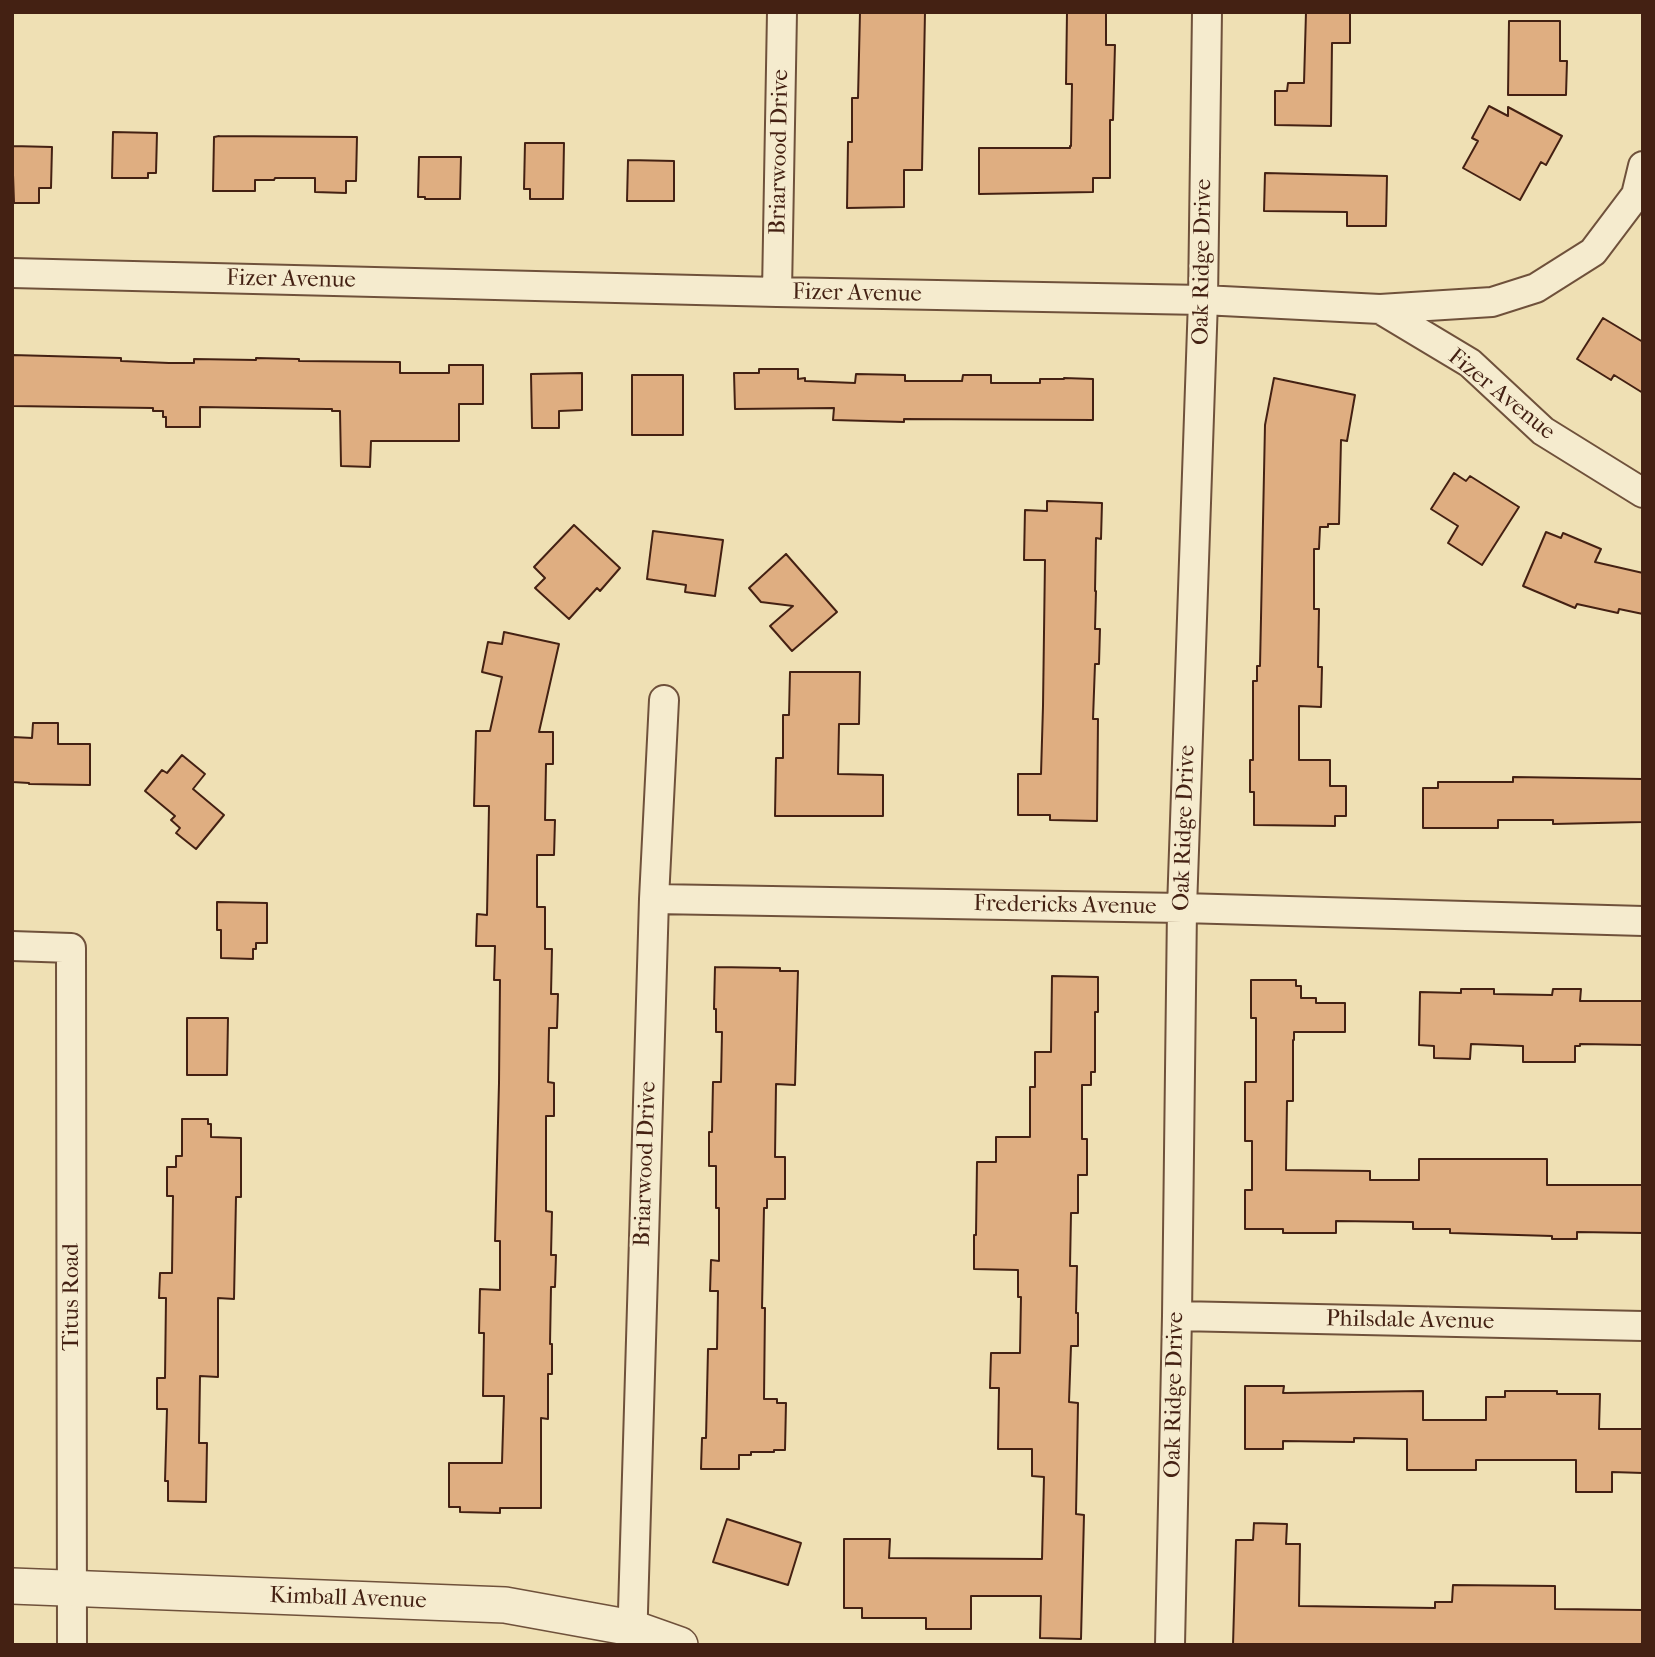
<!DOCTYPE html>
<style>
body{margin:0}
#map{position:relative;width:1655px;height:1657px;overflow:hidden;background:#efe0b4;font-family:"IM FELL French Canon",serif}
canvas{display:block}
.frame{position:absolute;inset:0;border:14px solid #442113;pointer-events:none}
</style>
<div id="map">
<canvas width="1655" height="1657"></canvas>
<div class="frame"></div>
</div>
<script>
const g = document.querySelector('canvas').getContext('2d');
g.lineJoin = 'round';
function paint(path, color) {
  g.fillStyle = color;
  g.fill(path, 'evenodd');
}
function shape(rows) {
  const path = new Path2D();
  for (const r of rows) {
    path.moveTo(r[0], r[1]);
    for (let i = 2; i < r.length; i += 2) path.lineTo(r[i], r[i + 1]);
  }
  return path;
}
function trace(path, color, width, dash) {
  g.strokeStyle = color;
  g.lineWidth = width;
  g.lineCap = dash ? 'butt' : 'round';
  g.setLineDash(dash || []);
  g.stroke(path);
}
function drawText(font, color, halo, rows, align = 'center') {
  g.font = font + ' "IM FELL French Canon",serif';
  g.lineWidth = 6;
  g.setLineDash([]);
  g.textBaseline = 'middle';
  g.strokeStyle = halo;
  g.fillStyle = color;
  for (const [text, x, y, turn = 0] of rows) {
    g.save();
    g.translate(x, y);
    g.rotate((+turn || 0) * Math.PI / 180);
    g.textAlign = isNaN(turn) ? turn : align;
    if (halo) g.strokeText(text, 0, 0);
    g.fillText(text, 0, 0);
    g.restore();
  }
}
const building = shape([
 [860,12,925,12,922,170,904,170,904,207,847,208,848,142,852,142,852,98,858,98,860,12],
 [1067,12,1106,12,1106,45,1115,45,1113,120,1110,120,1110,178,1093,178,1093,192,979,194,979,148,1070,148,1070,146,1071,146,1072,84,1066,84,1067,12],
 [1306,12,1350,12,1350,43,1332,43,1331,126,1275,125,1275,91,1287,91,1288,83,1304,83,1306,12],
 [1509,21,1560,21,1560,61,1567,61,1566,95,1508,95,1509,21],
 [1489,106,1508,116,1508,107,1562,136,1546,165,1541,162,1520,200,1463,168,1478,141,1472,138,1489,106],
 [113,132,157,133,156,173,148,173,148,178,112,178,113,132],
 [219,136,357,137,356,181,346,181,346,193,315,192,315,178,275,178,274,180,255,180,255,191,213,191,214,137,219,136],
 [525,143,564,143,563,199,530,199,530,189,524,189,525,143],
 [12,146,52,147,51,188,39,188,39,203,14,203,12,146],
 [419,157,461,157,460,199,425,199,425,197,418,197,419,157],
 [628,160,674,161,674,201,627,201,628,160],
 [1265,173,1387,176,1386,226,1347,226,1347,212,1264,211,1265,173],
 [1603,318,1643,342,1643,393,1614,375,1611,380,1577,359,1603,318],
 [12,355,121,358,121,361,169,363,194,363,194,359,256,360,256,358,299,359,299,361,400,362,400,373,449,373,449,365,483,365,483,404,459,404,459,441,371,441,370,467,341,466,340,411,332,411,332,409,327,409,200,407,200,427,166,427,166,417,163,417,163,411,153,411,153,408,12,406,12,355],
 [759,369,798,369,798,379,805,378,805,381,855,383,856,374,905,375,905,381,962,381,963,375,991,375,991,383,1040,383,1040,379,1064,379,1064,378,1093,379,1093,420,904,419,904,422,833,420,834,408,735,409,734,373,759,373,759,369],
 [582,373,582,410,559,411,559,428,532,428,531,374,582,373],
 [632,375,683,375,683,435,632,435,632,375],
 [1274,378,1355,395,1347,441,1341,440,1339,524,1328,524,1328,527,1320,527,1319,549,1314,549,1314,609,1319,609,1318,667,1322,667,1321,707,1299,706,1299,760,1330,760,1330,786,1346,786,1346,816,1335,816,1335,826,1254,825,1254,792,1250,792,1250,760,1253,760,1253,681,1257,681,1257,666,1260,666,1265,425,1274,378],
 [1454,473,1466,481,1470,476,1519,507,1482,565,1448,543,1458,526,1431,509,1454,473],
 [1047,501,1102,503,1101,539,1096,538,1095,591,1096,591,1095,629,1100,629,1099,664,1095,664,1093,719,1098,719,1097,821,1050,820,1050,815,1018,815,1018,774,1041,774,1043,706,1045,560,1024,560,1025,510,1047,511,1047,501],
 [574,525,620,568,600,591,597,588,569,619,535,588,545,578,534,567,574,525],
 [653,531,723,540,715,596,685,592,686,585,647,579,653,531],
 [1546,532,1561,538,1563,533,1601,549,1595,562,1643,573,1643,614,1619,609,1618,613,1577,604,1575,608,1523,586,1546,532],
 [786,554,837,612,792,651,770,626,793,606,761,602,749,588,786,554],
 [504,632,559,644,539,732,553,732,553,764,546,764,545,820,555,820,554,855,537,855,537,907,545,907,545,949,552,949,551,994,558,994,557,1028,549,1028,548,1082,554,1083,554,1116,546,1116,546,1211,552,1212,551,1255,556,1255,555,1287,551,1287,550,1344,552,1344,552,1374,548,1374,548,1419,541,1418,541,1508,500,1508,500,1513,460,1512,460,1507,449,1507,449,1463,502,1463,504,1396,483,1396,484,1333,479,1333,480,1289,500,1290,500,1241,495,1241,499,1083,500,980,494,980,495,946,476,946,477,914,487,915,489,806,474,806,476,731,490,731,502,677,482,672,488,642,502,644,504,632],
 [790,672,860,672,859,724,839,724,838,774,883,775,883,816,775,816,776,758,783,758,783,715,789,715,790,672],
 [33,723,58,723,58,744,90,744,90,785,29,784,29,783,12,782,13,737,32,738,33,723],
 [182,755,205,774,193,789,224,815,196,849,176,833,180,828,171,820,175,816,145,791,162,770,167,773,182,755],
 [1513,777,1643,779,1643,822,1553,824,1553,820,1498,820,1498,828,1423,828,1423,788,1438,788,1438,782,1513,782,1513,777],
 [217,902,267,903,267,943,256,943,256,949,253,949,253,959,221,958,221,930,217,930,217,902],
 [715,967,780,968,780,971,798,971,795,1085,776,1084,775,1157,785,1157,785,1199,767,1199,767,1208,764,1208,762,1308,765,1308,764,1399,777,1399,777,1403,786,1403,785,1450,774,1450,774,1452,751,1452,751,1455,739,1455,739,1469,701,1469,702,1438,706,1438,708,1349,717,1349,718,1291,710,1291,711,1260,719,1261,719,1208,716,1208,716,1166,709,1166,709,1132,712,1132,713,1082,721,1082,722,1032,716,1032,716,1009,714,1009,715,967],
 [1052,976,1098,977,1098,1012,1095,1012,1095,1072,1091,1072,1091,1085,1082,1085,1082,1139,1087,1139,1087,1175,1078,1175,1078,1213,1071,1213,1070,1266,1077,1266,1076,1313,1078,1313,1078,1346,1071,1346,1069,1402,1078,1403,1076,1514,1084,1515,1081,1639,1040,1638,1041,1596,971,1596,971,1629,926,1629,926,1618,862,1618,862,1608,844,1608,844,1539,890,1539,889,1558,1042,1559,1044,1477,1032,1476,1032,1449,998,1449,999,1388,990,1388,991,1353,1020,1353,1021,1297,1018,1297,1018,1270,974,1269,974,1235,976,1235,977,1162,996,1162,996,1137,1030,1137,1030,1087,1035,1087,1035,1052,1051,1052,1052,976],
 [1251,980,1296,980,1296,986,1301,986,1301,998,1316,998,1316,1003,1345,1003,1345,1032,1294,1032,1294,1040,1293,1040,1293,1101,1287,1101,1286,1170,1370,1171,1370,1180,1419,1180,1419,1159,1547,1159,1547,1185,1643,1185,1643,1233,1577,1232,1577,1239,1552,1239,1552,1236,1450,1233,1450,1229,1413,1229,1413,1222,1336,1221,1336,1233,1283,1233,1283,1229,1245,1229,1245,1190,1252,1190,1252,1141,1245,1141,1245,1082,1256,1082,1256,1018,1251,1018,1251,980],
 [1461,989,1494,989,1494,994,1552,995,1553,989,1581,989,1580,1001,1643,1001,1643,1045,1580,1044,1580,1046,1575,1046,1575,1062,1523,1062,1523,1046,1471,1044,1470,1059,1434,1058,1434,1046,1419,1045,1420,992,1461,993,1461,989],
 [187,1018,228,1018,227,1075,187,1075,187,1018],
 [182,1119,208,1119,208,1124,211,1124,211,1137,241,1138,241,1197,236,1197,234,1299,218,1298,218,1377,200,1376,199,1443,207,1443,206,1502,168,1501,168,1481,165,1481,167,1409,157,1409,157,1378,165,1378,166,1298,159,1298,160,1273,172,1273,173,1196,167,1196,167,1167,176,1167,176,1156,182,1156,182,1119],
 [1245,1386,1284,1386,1283,1393,1423,1391,1423,1420,1486,1420,1486,1397,1505,1397,1505,1391,1557,1391,1557,1394,1600,1394,1599,1429,1643,1429,1643,1473,1612,1472,1612,1492,1576,1492,1576,1460,1476,1460,1476,1470,1407,1470,1407,1439,1354,1438,1354,1442,1283,1441,1283,1449,1245,1449,1245,1386],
 [727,1519,801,1543,788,1585,713,1562,727,1519],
 [1254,1523,1287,1524,1286,1544,1300,1544,1299,1606,1435,1608,1435,1602,1452,1602,1453,1585,1555,1586,1555,1609,1643,1610,1643,1645,1233,1645,1236,1540,1253,1540,1254,1523]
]);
paint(building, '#dfae81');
trace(building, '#442113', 2);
const minor = shape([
 [12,273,777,292,1203,300,1380,309,1470,363,1543,431,1643,493],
 [777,292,782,12],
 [1380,309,1492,302,1536,288,1593,252,1636,195,1643,166],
 [654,899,1182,908,1643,921],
 [12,946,71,948,72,1645],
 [1177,1316,1643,1326],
 [632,1645,654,899,664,700],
 [1170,1645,1177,1316,1182,908,1203,300,1207,12]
]);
const tertiary = shape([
 [12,1586,505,1605,632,1628,680,1645]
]);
trace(minor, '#6f513b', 32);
trace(tertiary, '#6f513b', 38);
trace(minor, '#f5ebce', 28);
trace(tertiary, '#f5ebce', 35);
drawText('23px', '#442113', '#f5ebce', [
 ["Briarwood Drive",780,152,-89],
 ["Oak Ridge Drive",1203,262,-89],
 ["Fizer Avenue",291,280,1],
 ["Fizer Avenue",857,294,1],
 ["Fizer Avenue",1501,395,39],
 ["Oak Ridge Drive",1185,828,-88],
 ["Fredericks Avenue",1065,906,1],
 ["Briarwood Drive",646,1164,-88],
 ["Titus Road",72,1297,-90],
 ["Philsdale Avenue",1410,1321,1],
 ["Oak Ridge Drive",1175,1395,-89],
 ["Kimball Avenue",348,1599,2]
]);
</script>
